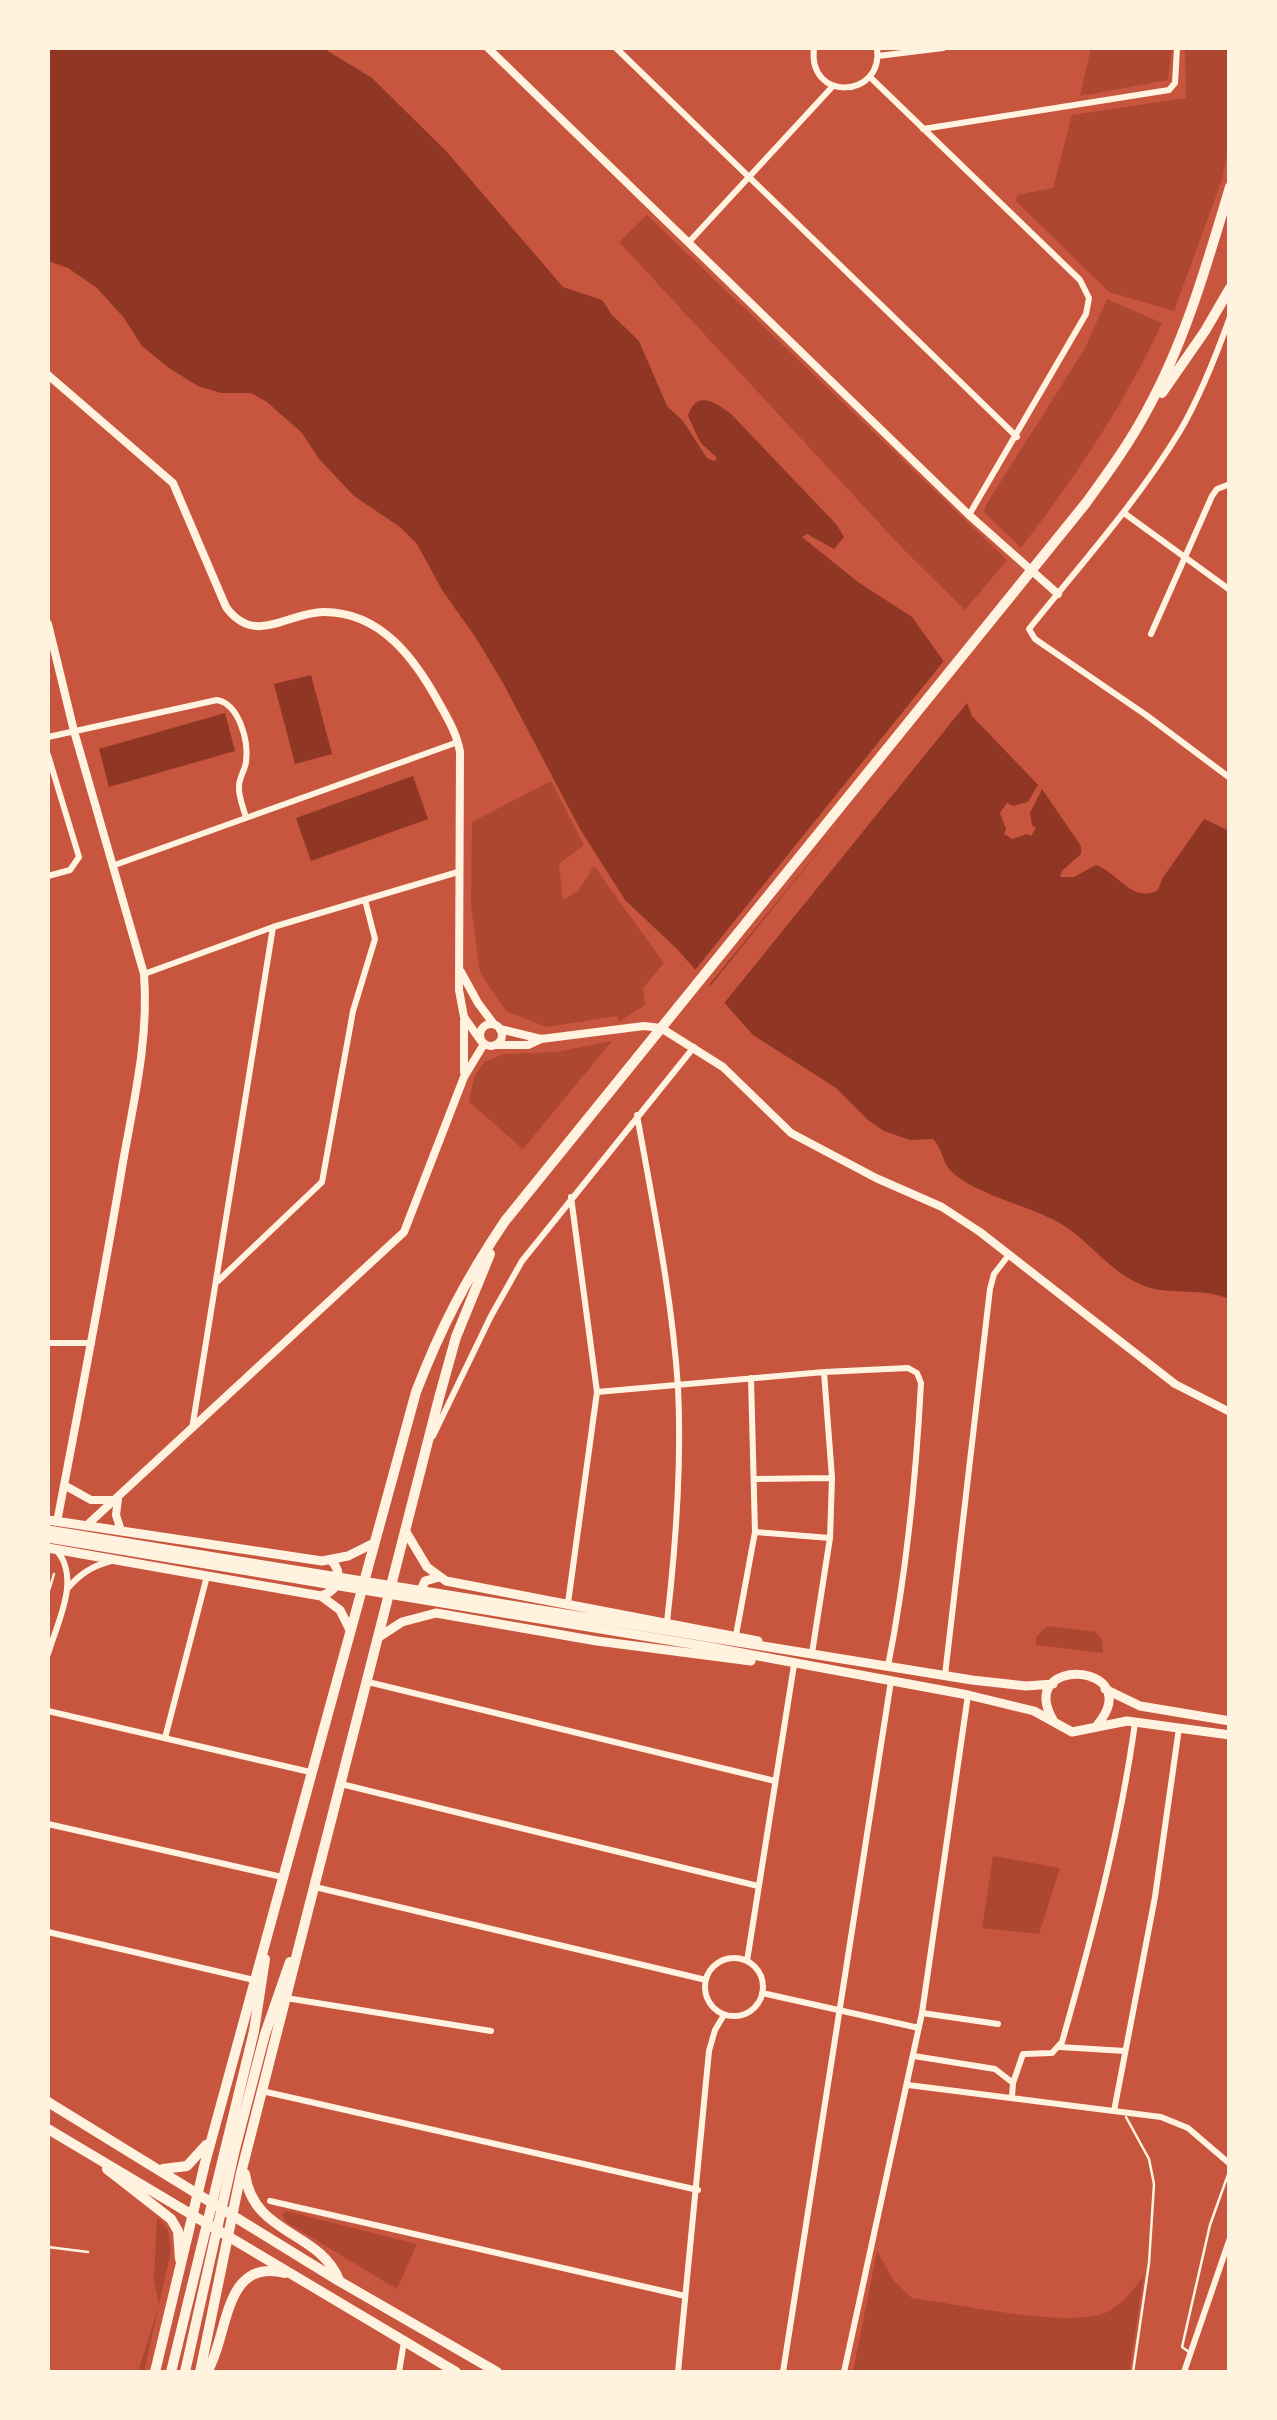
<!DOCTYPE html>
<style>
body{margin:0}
#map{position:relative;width:1277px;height:2420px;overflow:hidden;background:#c8553d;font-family:"Zilla Slab",serif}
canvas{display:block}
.frame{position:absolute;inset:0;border:50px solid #fff3e0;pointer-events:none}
</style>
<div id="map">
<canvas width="1277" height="2420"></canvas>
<div class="frame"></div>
</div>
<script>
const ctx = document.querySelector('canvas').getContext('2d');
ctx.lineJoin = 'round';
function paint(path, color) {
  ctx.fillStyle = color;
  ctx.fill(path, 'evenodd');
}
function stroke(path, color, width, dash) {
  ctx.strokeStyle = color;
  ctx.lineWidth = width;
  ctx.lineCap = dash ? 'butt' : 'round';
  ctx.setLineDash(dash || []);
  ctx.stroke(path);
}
const green = new Path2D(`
 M1091 48H1172L1168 80 1080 96Z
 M1185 48H1229V142L1222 180 1174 311 1109 292 1016 201 1017 195 1053 188 1072 115 1186 98Z
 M647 215 1007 560 965 610 905 551 619 242Z
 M1107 299 1162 323C1125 403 1075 478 1021 548L984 512 986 505 1085 348Z
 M551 781 584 845 559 864 563 900 578 891 594 866 664 963 643 988 645 1005 619 1022 617 1016 546 1027 506 1011 480 973 471 905 472 822Z
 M612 1041 523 1149 469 1102 474 1077 484 1062 504 1054 556 1052Z
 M1048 1626 1096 1632 1102 1640 1103 1653 1036 1645V1637Z
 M993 1856 1060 1868 1039 1934 982 1928Z
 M286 2211 417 2244 397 2289 286 2222 282 2215Z
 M157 2217 168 2229 171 2251 144 2372H138L159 2305 154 2278Z
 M877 2251 894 2281 912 2298C958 2304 1065 2328 1105 2313 1121 2306 1135 2289 1144 2275L1129 2372H853Z`);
const water = new Path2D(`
 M48 48H323L372 78 446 151 563 287 602 300 612 315 639 341 667 406 683 421 707 458 714 461 717 458 700 442 688 416C696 389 717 402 732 415L836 524 844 537 834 549 807 534 802 537 858 582 912 617 960 684 972 716 1042 789 1081 846V854L1062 871 1060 877H1074L1096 865C1118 873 1133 904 1158 890L1162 879 1204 819 1229 831V1299C1203 1287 1172 1296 1145 1286 1109 1273 1090 1240 1058 1222 1027 1205 977 1195 952 1172 942 1163 943 1149 933 1139L910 1140 884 1131 868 1120 836 1088 753 1035 677 949 625 900 580 829 503 683 476 638 442 590 417 544 400 527 354 496 319 459 302 433 267 402 251 393H221L198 386 169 368 142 346 124 318 97 288 68 268 48 261Z
 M311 675 332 754 295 764 274 684Z
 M225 713 235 751 109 787 99 749Z
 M413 776 428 819 311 861 296 818Z`);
const pier = new Path2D(`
 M947 657 971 698 721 1007 707 990 842 822 706 989 691 975Z
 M1038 785 1042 789 1030 813 1032 825 1036 828 1031 836 1027 834 1012 839 1004 834 1006 829 1000 813 1007 803 1013 806 1028 802Z`);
const service = new Path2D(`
 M48 1594 54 1574
 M1126 2117 1149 2159 1154 2184 1149 2263 1133 2372
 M48 2247 88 2252
 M1189 2352 1182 2347 1210 2225 1230 2169`);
const minor = new Path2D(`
 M616 48 1017 437
 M814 48C807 102 884 99 877 48
 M878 56 943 48
 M870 77 1080 280 1089 298 1086 314 969 515
 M923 129 1169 90 1175 83 1177 48
 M689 242 833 86
 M1230 317C1216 356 1201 395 1180 431 1137 502 1081 564 1029 629L1035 639 1146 715 1230 778
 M1124 513 1230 590
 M1151 634 1212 496 1217 489 1230 484
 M48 737 217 700C239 704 249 741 246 762 245 770 239 778 239 786 238 796 244 809 246 818
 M48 755 79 857 70 870 48 876
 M112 866 458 742
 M144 974 273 927 458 872
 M637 1115C653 1205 672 1296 678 1387 682 1466 676 1544 667 1622
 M218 1281 322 1182 353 1011 375 939 365 900
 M48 1343H92
 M597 1392 824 1372 908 1368 917 1373 921 1383C916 1480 907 1570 888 1666
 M192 1429 273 927
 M433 1436 491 1316 522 1261 694 1047
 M756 1479 832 1478
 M755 1532 830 1538
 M68 1588C80 1574 92 1566 111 1561
 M568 1603 597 1392 571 1197
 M736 1635 755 1532 751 1378
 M812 1653 830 1538 832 1478 824 1372
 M48 1654C57 1623 81 1579 57 1551
 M945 1675 990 1289 994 1274 1008 1256
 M368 1682 775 1781
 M48 1711 310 1772
 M165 1738 207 1576
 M341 1784 758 1886
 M48 1824 282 1877
 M315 1887 706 1980
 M48 1932 254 1980
 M705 1987a29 29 0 1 1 58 0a29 29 0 1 1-58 0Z
 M747 1961 794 1665
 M762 1993 919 2028
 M286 1998 491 2031
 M922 2013 998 2024
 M1060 2047 1125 2051
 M914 2056 995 2069 1013 2083 1012 2097
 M1013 2083 1023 2054 1052 2053 1062 2042C1092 1937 1120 1831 1135 1723
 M908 2085 1161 2117 1188 2128 1230 2164
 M262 2091 698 2190
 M1114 2111 1155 1897 1179 1728
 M270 2201 685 2296
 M399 2372 404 2342
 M678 2372 709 2051 715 2030 724 2015
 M783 2372 891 1681
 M844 2372 922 2013 968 1695
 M1184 2372 1230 2238`);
const tertiary = new Path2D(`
 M488 48 969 515 1058 594
 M48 375 173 483 226 607C255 647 287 612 324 612 381 612 415 659 439 703 448 719 457 734 460 752L459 990 464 1017 481 1041
 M48 624 74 731 144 974C149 1038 134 1100 123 1162 103 1283 80 1402 57 1522
 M461 972 478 1003 493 1023
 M480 1035a11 11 0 1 1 22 0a11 11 0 1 1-22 0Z
 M500 1029 541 1039 644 1026 661 1028 723 1067 791 1133 876 1178 942 1207 980 1232 1175 1384 1230 1412
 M495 1045H528L541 1039
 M464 1072V1021
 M64 1485 91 1500H114
 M118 1499 116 1515 121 1531
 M86 1526 404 1232 464 1077 484 1044`);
const secondary = new Path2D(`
 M48 1520 322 1561 348 1556 374 1543
 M48 1530 972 1680 1026 1686 1053 1684
 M406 1532 427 1567 446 1581 758 1641
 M48 1538 710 1647 968 1695 1034 1711 1072 1732 1127 1721 1230 1735
 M48 1548 321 1596 340 1610 350 1630
 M321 1596C339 1590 344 1574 331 1560
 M418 1597 425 1581 439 1577
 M379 1637 402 1622 436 1613 597 1641 751 1661
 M1105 1689 1140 1706 1230 1721
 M1053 1720C1015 1654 1147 1663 1098 1724`);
const primary = new Path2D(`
 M1162 393 1205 331 1230 288
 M48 2102 339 2281 497 2372
 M48 2129 456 2372
 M107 2169 171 2219 178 2231 180 2259
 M163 2169 187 2166 206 2145
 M245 2174C253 2235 320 2231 339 2280
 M155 2372 205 2163 416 1392C441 1327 466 1279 505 1221L1086 503C1107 474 1129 444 1146 412 1185 342 1207 264 1230 187
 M171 2372 254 2031 265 1959
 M185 2372 235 2149 265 2034 290 1962
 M200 2372 241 2173 439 1398 456 1337 490 1254
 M207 2372C229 2337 222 2257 285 2273`);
paint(green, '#ae4732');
paint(water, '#8f3625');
paint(pier, '#c8553d');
stroke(service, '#fff3e0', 2.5);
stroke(minor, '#fff3e0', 6);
stroke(tertiary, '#fff3e0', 8);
stroke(secondary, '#fff3e0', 9);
stroke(primary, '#fff3e0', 10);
</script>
